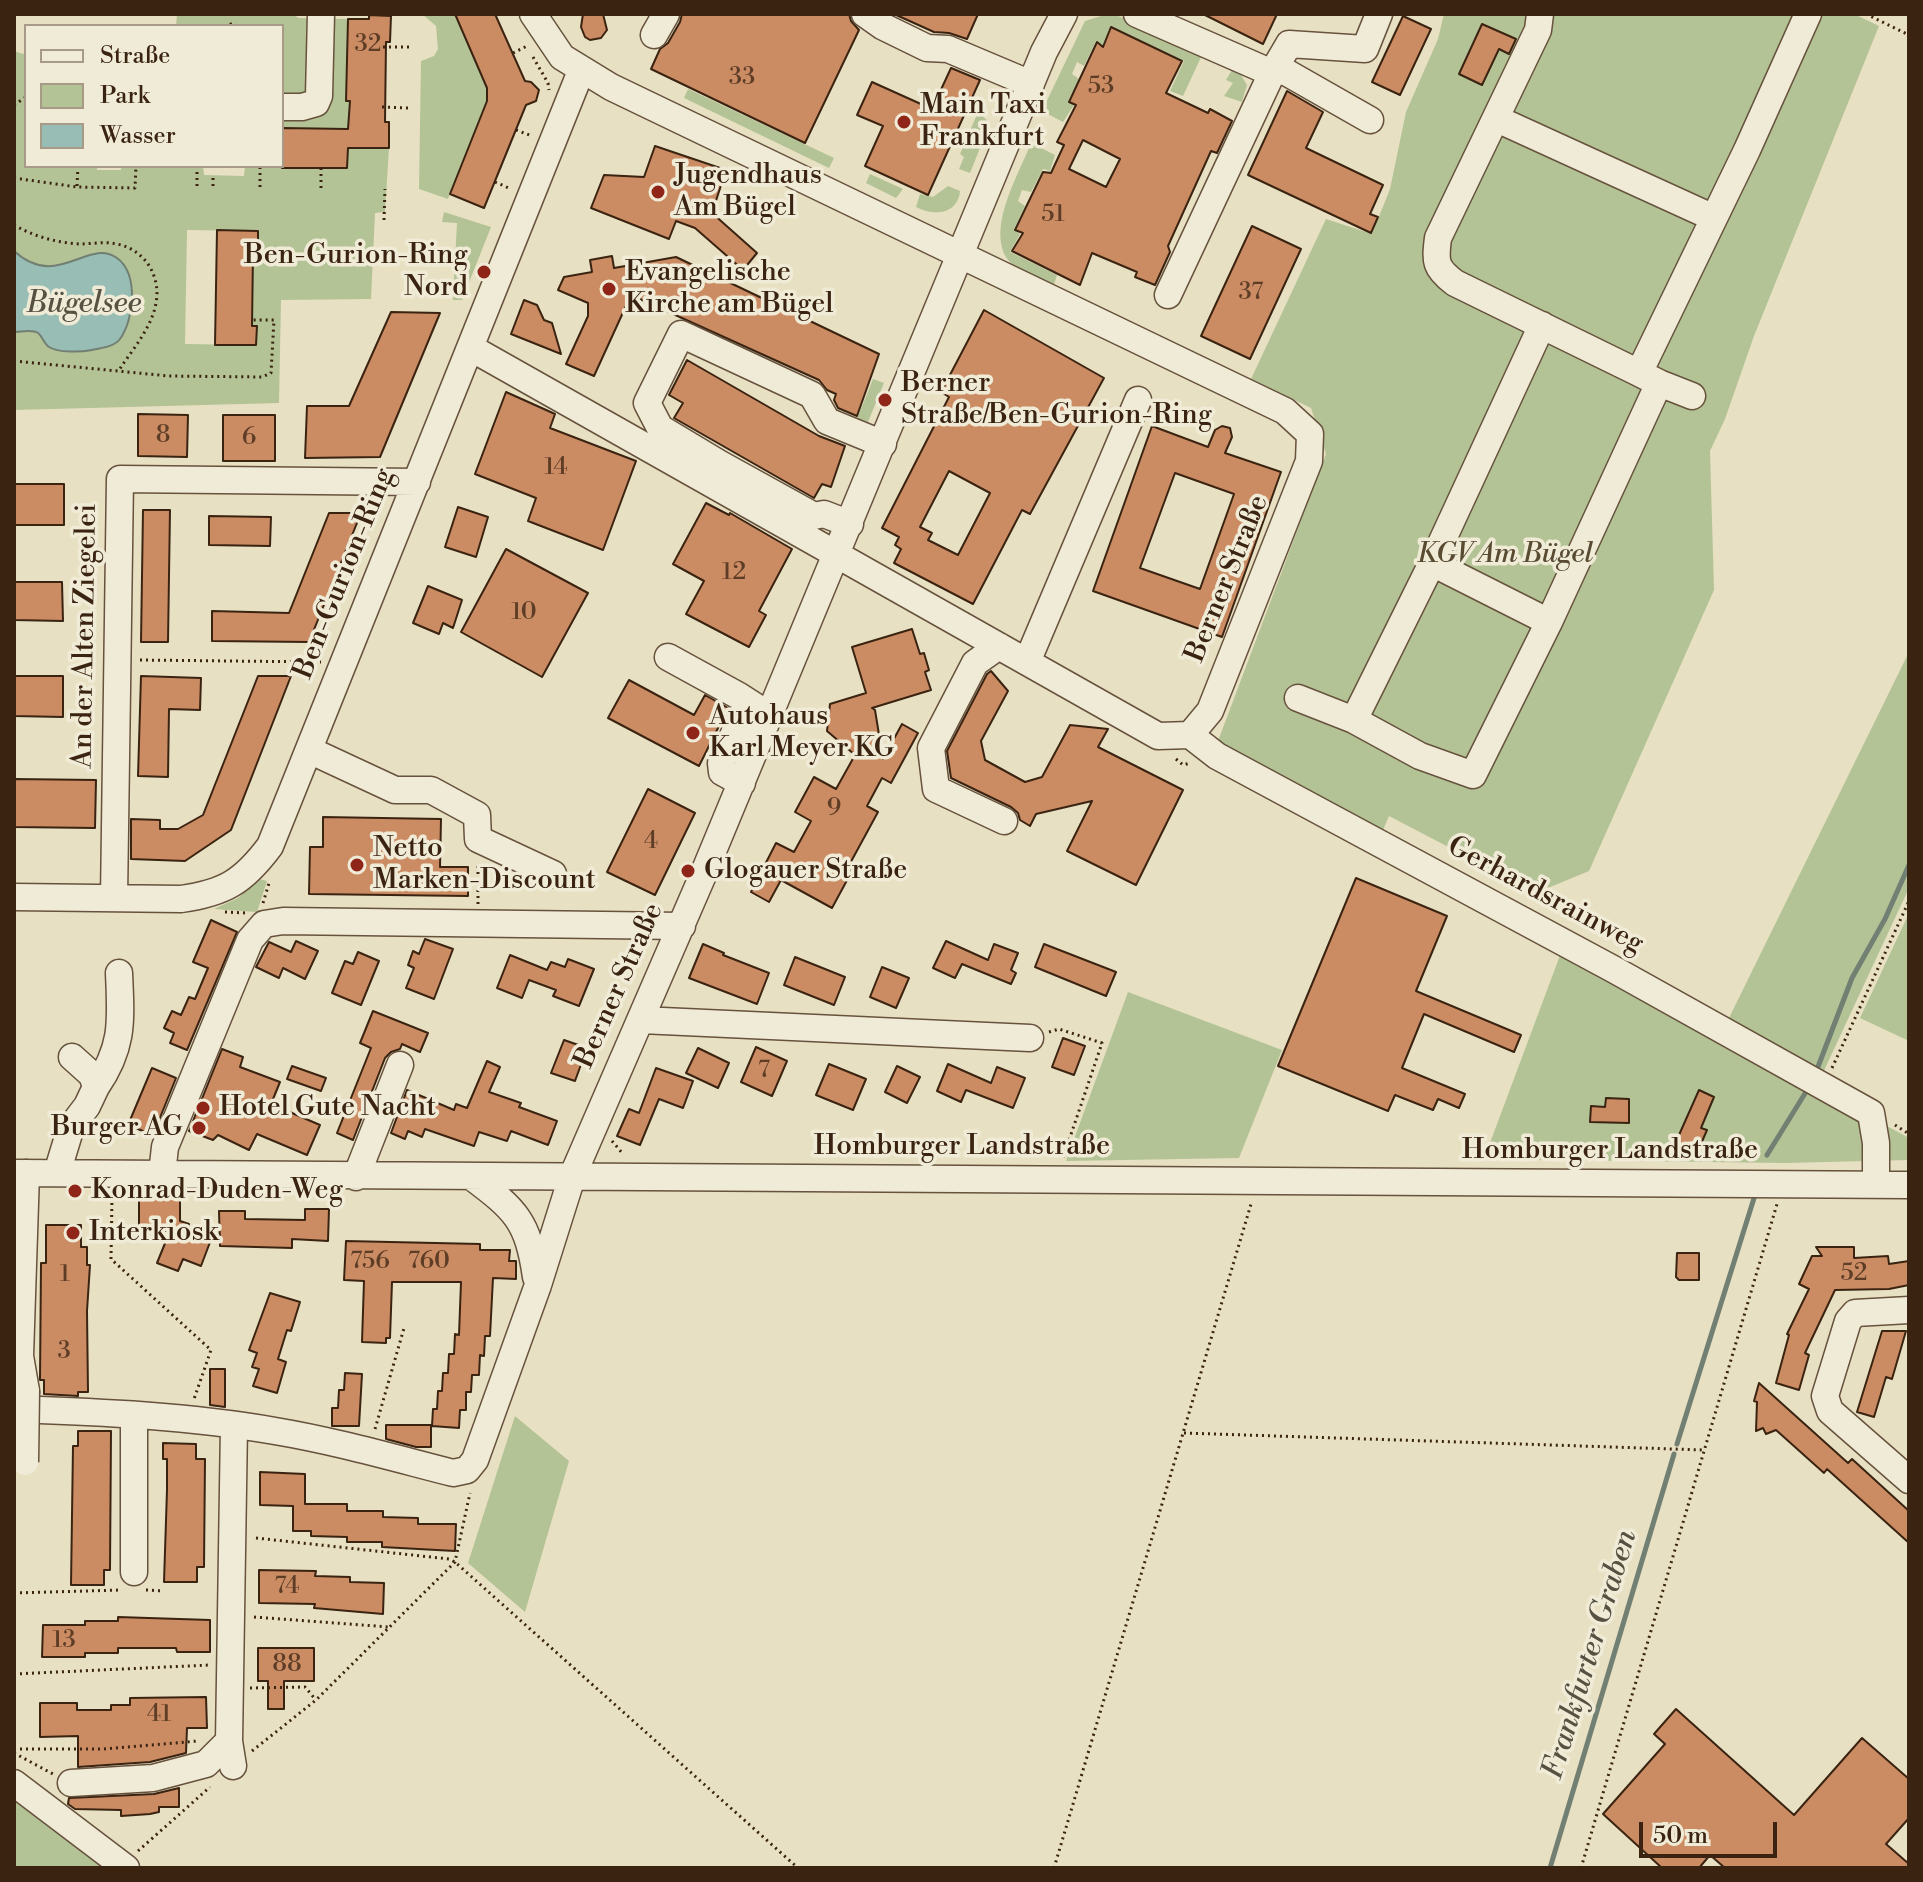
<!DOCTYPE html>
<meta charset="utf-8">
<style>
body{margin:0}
#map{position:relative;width:1923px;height:1882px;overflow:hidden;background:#e8e0c2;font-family:"Libre Bodoni",serif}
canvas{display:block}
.frame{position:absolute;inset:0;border:16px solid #3a2311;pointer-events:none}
.legend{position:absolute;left:24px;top:24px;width:260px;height:144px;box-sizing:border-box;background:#f0ebd7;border:2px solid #a79b88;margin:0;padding:10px 14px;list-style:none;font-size:24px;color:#3a2311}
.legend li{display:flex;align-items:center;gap:16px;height:40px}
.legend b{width:40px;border:2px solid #a79b88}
.scale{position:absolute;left:1639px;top:1822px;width:138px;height:36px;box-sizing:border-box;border:4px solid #3a2311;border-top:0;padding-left:10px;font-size:24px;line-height:28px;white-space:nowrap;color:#3a2311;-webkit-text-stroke:6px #f0ebd7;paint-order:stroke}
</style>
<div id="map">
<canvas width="1923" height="1882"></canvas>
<div class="frame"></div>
<ul class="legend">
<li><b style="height:10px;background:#f0ebd7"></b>Straße</li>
<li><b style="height:22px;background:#b3c395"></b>Park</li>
<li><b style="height:22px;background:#97bdb4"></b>Wasser</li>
</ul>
<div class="scale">50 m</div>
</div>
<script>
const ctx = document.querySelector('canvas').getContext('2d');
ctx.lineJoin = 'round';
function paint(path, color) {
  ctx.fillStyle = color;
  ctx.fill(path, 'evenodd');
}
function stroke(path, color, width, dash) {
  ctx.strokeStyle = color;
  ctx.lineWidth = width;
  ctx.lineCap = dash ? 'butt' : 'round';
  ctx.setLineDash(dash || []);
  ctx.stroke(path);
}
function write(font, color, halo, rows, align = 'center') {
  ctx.font = font + ' "Libre Bodoni",serif';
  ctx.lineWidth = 7;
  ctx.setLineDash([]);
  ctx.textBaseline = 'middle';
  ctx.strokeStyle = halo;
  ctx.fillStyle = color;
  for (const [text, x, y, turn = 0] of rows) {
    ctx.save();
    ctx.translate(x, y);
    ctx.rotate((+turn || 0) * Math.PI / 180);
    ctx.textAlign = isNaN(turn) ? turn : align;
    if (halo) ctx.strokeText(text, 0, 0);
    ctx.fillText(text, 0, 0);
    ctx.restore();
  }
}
const green = new Path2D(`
 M177 14H291L299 18 348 19 346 101H351L348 129 282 128V26H176Z
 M422 14H455L487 88V101L448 199 419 189 421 61 434 56 438 49 436 26Z
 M1444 14H1854L1879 26 1754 336 1725 419 1710 451 1714 590 1589 871 1543 890 1504 876 1389 816 1381 835 1218 741 1326 454 1311 408 1251 379 1326 219 1372 234 1390 189 1406 112 1438 39Z
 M1116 15 1203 53 1183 96 1170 91 1184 61 1111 26 1103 46 1096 41 1084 66 1077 62 1072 74 1079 79 1068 101 1074 105 1063 122 1042 111 1085 21 1101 16Z
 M14 51 23 54 26 51V166H97V170H121V166H203L204 175 244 176 245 166 347 168 348 143 370 148H389L385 212 375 213 371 299 281 300 279 403 14 410V332C34 333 35 327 47 346L92 254C61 264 42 277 14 251ZM187 230 258 231V252H253L252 326 257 327 256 345 185 344Z
 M1232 70 1241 75 1247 85 1237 118 1242 102 1224 96 1233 83 1226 80Z
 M688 89 834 158 829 168 684 98Z
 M978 112 990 123 970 173 959 169 964 157 960 154Z
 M1031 143 1055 155 1050 171 1043 169 1031 192 1022 190 1018 201 1025 206 1014 229 1020 234 1010 252 1057 275 1053 288C1038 280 1015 272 1006 257 988 225 1019 174 1031 143Z
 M870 174 903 189 896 198 866 183Z
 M948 186 960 191C958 214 934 217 916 207L920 194 933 197Z
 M444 212 491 227 462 300H453L457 223 442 222Z
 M873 379 884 383 868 422 857 419Z
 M1909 652V888L1821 1077 1727 1022Z
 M259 879 267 881 257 912 214 909 238 898Z
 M1909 913V1041L1860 1018Z
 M1562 950 1909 1138V1160L1785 1163 1484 1159Z
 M1128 992 1282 1050 1239 1158 1066 1161Z
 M515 1416 569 1461 525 1612 468 1563Z
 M14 1782 115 1868H14Z`);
const water = new Path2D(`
 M14 251C58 291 88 237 117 258 139 274 134 320 120 339 114 347 101 348 92 350 82 352 58 353 49 347 44 344 43 337 38 333 32 329 21 332 14 332Z`);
const stream = new Path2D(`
 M1816 1072 1852 978 1885 919 1909 865
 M1767 1155 1809 1087
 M1677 1444 1755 1195
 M1550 1868 1674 1454`);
const building = new Path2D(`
 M455 14H495L525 81 531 82 539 90 536 101 526 105 484 208 450 194 487 101V88Z
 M583 14H603L607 30 601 38 590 40 585 37 581 27Z
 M682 14H849L851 21 859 30 805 143 651 69 660 49 668 43 680 22Z
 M894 14H978L967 39 949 33 934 32Z
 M1203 14H1277L1263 44Z
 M369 15 391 16 390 42H386L385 122H389V148H348L347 168H282V128L348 129 350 101H346L348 19H369Z
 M1403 16 1431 29 1400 95 1372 82Z
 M1482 24 1516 39 1509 54 1499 49 1482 85 1459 74Z
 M1111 27 1182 61 1166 93 1208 113 1210 109 1232 121 1217 153 1211 151 1168 246 1170 252 1155 285 1135 277 1137 272 1092 253 1080 285 1012 251 1023 233 1015 230 1027 205 1043 172 1051 173 1064 145 1057 142 1076 105 1069 102 1097 42 1103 47ZM1083 140 1120 159 1106 187 1069 169Z
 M951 68 980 80 928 195 865 166 883 126 857 115 872 82 932 109Z
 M1287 91 1323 112 1306 148 1383 185 1370 214 1378 217 1371 233 1248 175Z
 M655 146 726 170 712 213 757 253 743 270 695 228 676 221 669 239 591 208 604 175 644 177Z
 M1252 226 1301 249 1250 359 1201 336Z
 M217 230 258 231V252H253L252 326H257L256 345H215Z
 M612 256 614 268 676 257 879 354 857 416 838 408 834 400 836 394 827 390 819 380 631 295 594 376 566 364 588 316V303L558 290 564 277 592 272 590 260Z
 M524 300 537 305 544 320 552 323 561 354 511 334Z
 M984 310 1104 378 1030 514 1022 510 973 604 894 563 901 549 895 545 899 537 882 528 949 397 941 392ZM949 471 990 493 958 555 928 540 932 533 920 527Z
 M391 312 440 313 380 457 305 458 307 406H349Z
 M687 360 819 436 845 446 831 487 822 484 814 498 674 418 683 403 669 395Z
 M506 392 555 414 550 428 636 461 603 550 528 521 536 498 475 474Z
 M138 414 188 415 187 457 138 456Z
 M223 415H275V461H223Z
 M1152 426 1208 447 1215 430 1222 426 1230 428 1232 437 1225 453 1281 472 1222 637 1093 591ZM1175 473 1234 494 1200 589 1140 568Z
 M14 484H64V525H14Z
 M706 503 729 515 730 513 792 549 759 611 766 615 749 647 686 614 704 581 673 564Z
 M458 507 488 517 476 557 445 547Z
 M143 510H170L168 642H141Z
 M329 513H361L309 642 212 641V611L289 613Z
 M209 516 271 517 270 546 209 545Z
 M506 549 588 593 542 677 461 632Z
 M14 582H62L63 621 14 620Z
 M428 586 462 600 453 628 443 623 439 634 413 623Z
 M912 629 920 654 924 653 929 670 925 672 931 690 872 708 875 710 883 759 902 724 918 733 891 783 882 778 867 806 878 812 847 869 852 871 832 908 781 880 769 902 751 892 776 843 794 852 811 821 795 812 814 777 836 789 855 755 827 731 830 704 866 693 852 647Z
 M991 671 1008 691 981 741 985 760 1025 782 1042 777 1070 725 1108 729 1098 747 1183 790 1136 885 1067 851 1092 801 1036 814 1030 826 1020 820 1018 813 1011 807 951 778 947 751 987 674Z
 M14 676H63V717L14 716Z
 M141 676 201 678 200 710 169 709 168 777 138 776Z
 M258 676H291L231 830 185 861 131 859V819L160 820V829H178L203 815Z
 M629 680 694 715 705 695 728 708 699 766 608 718Z
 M14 779 96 780 95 828 14 827Z
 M648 789 695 813 655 895 607 872Z
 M323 817 441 819 440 867H468V896L309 894 310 847H323Z
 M1356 878 1447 916 1416 991 1521 1035 1514 1052 1424 1014 1402 1068 1465 1094 1459 1108 1438 1099 1433 1110 1395 1095 1388 1111 1278 1066Z
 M211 920 237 932 187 1050 170 1043 174 1033 164 1028 172 1011 181 1015 189 997 195 999 208 968 193 962Z
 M425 939 453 949 434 999 406 988 414 968 408 965 413 951 419 954Z
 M296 941 318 951 305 979 283 968 279 978 256 967 269 942 291 952Z
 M946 941 988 960 994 944 1018 953 1011 970 1016 973 1011 984 962 964 955 978 933 968Z
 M703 944 724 953 723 955 769 973 757 1004 689 978Z
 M1044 944 1116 972 1106 996 1035 967Z
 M358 952 379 961 361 1005 332 993 345 961 353 964Z
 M510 955 547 970 551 962 565 967 568 959 594 969 579 1006 553 996 556 990 529 980 522 998 497 988Z
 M795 957 845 977 834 1005 784 985Z
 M882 967 909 978 896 1008 870 997Z
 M373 1011 428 1033 420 1052 402 1044 400 1049 391 1052 385 1058 353 1140 337 1133 371 1048 360 1043Z
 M1063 1038 1085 1046 1074 1075 1052 1067Z
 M564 1040 587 1048 575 1081 551 1073Z
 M756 1047 787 1061 772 1096 741 1082Z
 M698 1048 729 1063 718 1088 686 1073Z
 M222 1049 243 1057 240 1067 280 1082 271 1104 320 1125 307 1155 257 1134 249 1150 218 1135 213 1140 189 1131Z
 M487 1061 500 1067 489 1092 521 1103 519 1107 557 1121 548 1145 511 1131 507 1141 479 1132 474 1146 425 1129 422 1137 408 1131 405 1139 391 1133 407 1090 454 1110 456 1104 467 1108Z
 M829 1064 866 1079 853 1110 816 1095Z
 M948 1064 991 1083 997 1067 1025 1078 1013 1108 966 1090 961 1102 937 1091Z
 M292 1066 326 1078 321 1091 287 1079Z
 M897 1066 920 1077 907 1103 885 1092Z
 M152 1068 176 1078 153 1135 128 1125Z
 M656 1068 693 1081 683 1108 659 1099 640 1145 617 1136 629 1109 639 1113Z
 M1699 1090 1714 1097 1701 1128 1707 1130 1697 1153 1675 1144Z
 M1606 1098 1629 1099V1123L1590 1122 1591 1106 1605 1107Z
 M139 1198H180V1221L189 1224 188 1228 212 1237 201 1266 183 1259 178 1271 157 1263 170 1231H139Z
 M305 1209H329L328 1241 292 1239V1248L220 1246 219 1211H245V1219L305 1220Z
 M46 1225H81V1247H87V1265H90L87 1311 88 1392H78V1396L44 1394V1380H40L41 1263H46Z
 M346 1241 480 1244V1250H510L509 1261H516V1279L493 1278 490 1336H485L484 1356 480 1355 479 1375H472L471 1392H466V1410H460L459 1428 432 1426 433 1409H437L438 1391H442L443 1373H448L449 1354H454L455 1334 459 1335 461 1282H392L390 1338H386V1343L362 1342 364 1281 344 1280Z
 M1816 1247H1854V1258L1888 1256 1889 1264 1909 1261V1285L1889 1289 1835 1290 1805 1353 1809 1355 1799 1390 1776 1383 1789 1335 1787 1334 1809 1289 1799 1284 1812 1256H1822Z
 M1677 1253H1699V1280H1679L1676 1277Z
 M270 1293 300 1302 291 1331 287 1330 278 1359 286 1362 277 1393 253 1386 259 1369 252 1367 257 1353 249 1350Z
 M1882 1331H1906L1892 1379 1886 1377 1874 1417 1857 1412Z
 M210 1369H225V1407L210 1405Z
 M345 1373 362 1374 359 1426H332V1408H338L339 1390H344Z
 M1759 1383 1848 1463 1852 1459 1909 1511V1543L1827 1469 1824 1473 1776 1430 1766 1434 1763 1428 1756 1431 1757 1402 1754 1401Z
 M386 1425H431V1447H416L386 1439Z
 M78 1431H111L110 1570H104V1585H71L73 1446H78Z
 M163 1443 196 1444V1459H205L204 1567H197V1582H164L167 1490V1459H163Z
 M260 1472 305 1474V1504H347V1511H383V1517L418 1518V1524H456L455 1551 382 1547V1542H347V1537L311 1536V1531H293V1506L260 1505Z
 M259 1570 316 1571 315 1576 350 1577V1582L384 1583 383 1614 314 1608 315 1604 259 1603Z
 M118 1617 210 1620V1652H177L176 1648H118V1653H85V1657H42L43 1625H85V1621H118Z
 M258 1648H314V1681H284V1709H268V1681H258Z
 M206 1697 207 1728H187L186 1753 150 1762 78 1767V1736L40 1737V1703H77V1710H111V1705H130V1698Z
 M1676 1709 1794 1815 1862 1738 1909 1779V1818L1886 1844 1909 1864V1868H1725L1710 1855 1699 1868H1662L1603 1814 1665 1744 1654 1734Z
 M179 1788V1807H159V1812L150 1814 121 1816V1810L75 1809 68 1804 69 1798 154 1794Z`);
const path = new Path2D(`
 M1866 14 1909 35
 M224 26 231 24 239 26
 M383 47H409
 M513 53 527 46
 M533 57 548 83 549 90
 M14 105 26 97
 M382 107 408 108
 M516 130 532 136
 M14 178 77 187 135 188 136 166
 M495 182 511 189
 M77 186 78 166
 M197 186V166
 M213 186V175
 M260 187V166
 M321 188V164
 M384 220 385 189
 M14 225C33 236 57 243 80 244 92 244 105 241 117 244 132 247 144 256 151 269 170 307 139 340 119 370
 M253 260H274
 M14 361 169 376 262 377 271 373 274 320H252
 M140 660 321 662
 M1176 759 1183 765 1190 763
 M263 903 269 883
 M478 904V863
 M225 912 246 913
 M1049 1032 1059 1029 1102 1043 1063 1158
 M1832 1068 1909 901
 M1895 1125 1909 1134
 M612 1141 623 1154
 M112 1197 111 1259 211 1350 194 1399
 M375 1429 404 1328
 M1184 1433 1704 1450
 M256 1538 449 1559 455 1562 798 1868
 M146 1590 164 1591
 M14 1593 122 1590
 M254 1617 389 1627
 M14 1674 210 1665
 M250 1688 305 1687 316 1700
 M14 1749H104L198 1741
 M252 1751 316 1700 455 1562 470 1493
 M14 1753 53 1774
 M138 1851 210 1787
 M1054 1868 1251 1204
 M1581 1868 1777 1204`);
const minor = new Path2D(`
 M865 14 882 26 927 48 948 49 1031 84
 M1137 14 1272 73
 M1540 14 1538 30 1438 238C1435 262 1435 268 1455 283L1639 373
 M654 35 666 14
 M1272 73 1284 71 1370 120
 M282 107H302L316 103 319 96 321 14
 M1497 119 1714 218
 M1168 295 1272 73 1289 44 1365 49 1379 14
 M471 348 1158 736 1190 735 1210 711 1309 461 1310 434 1285 411 611 87 562 57 533 14
 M1659 383 1692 396
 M850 524 824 514 814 516 720 464 660 428 647 403 681 334 812 395 827 421 883 444
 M1432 563 1549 622
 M999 646 975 663 931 748 936 789 1004 821
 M668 657 739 696 770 716
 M1027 662 1138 400
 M1298 698 1354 720 1420 756 1473 775 1549 622 1659 383 1639 373 1747 150 1808 14
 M1354 720 1432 563 1542 325
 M1190 735 1217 756 1613 969 1871 1113 1876 1143V1185
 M309 750 395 790H431L477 815 478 839 553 874
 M742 783 722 772 721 763 748 702
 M14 897 181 899C225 893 244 881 270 846L581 71
 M114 898 120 479 417 482
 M641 1020 1030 1038
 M96 1087C124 1046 121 1021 119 973
 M14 1173 1909 1185
 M26 1173 20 1356 26 1391
 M57 1173 71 1127 87 1106 96 1087 92 1075 72 1057
 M162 1174 165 1147 250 940 264 924 283 921 682 926
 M356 1177 400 1065
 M472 1177C516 1210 528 1221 536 1277
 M1909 1310 1855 1313 1848 1321 1825 1396 1830 1411 1909 1480
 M14 1409C101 1412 190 1416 275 1431 335 1441 394 1458 453 1473L467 1470 475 1460 538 1285 572 1177 703 875 1044 52 1064 14
 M134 1572V1415
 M233 1766 229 1741 234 1425
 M14 1783 126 1868
 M71 1783 153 1778 206 1764 229 1741`);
const minorBridge = new Path2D(`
 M25 1462 26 1391`);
const markers = [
 [904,122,8,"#8f2418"],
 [658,192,8,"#8f2418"],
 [484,272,8,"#8f2418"],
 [609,289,8,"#8f2418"],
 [885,400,8,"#8f2418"],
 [693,733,8,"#8f2418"],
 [357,865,8,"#8f2418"],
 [688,871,8,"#8f2418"],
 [203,1108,8,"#8f2418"],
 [199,1128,8,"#8f2418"],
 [75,1191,8,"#8f2418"],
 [73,1233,8,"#8f2418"]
];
const numberNames = [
 ["32",368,45],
 ["33",742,78],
 ["53",1101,87],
 ["51",1053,215],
 ["37",1251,293],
 ["8",163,436],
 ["6",249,438],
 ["14",556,468],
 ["12",734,573],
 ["10",524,613],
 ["9",834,809],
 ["4",651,842],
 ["7",764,1071],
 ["756",370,1262],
 ["760",429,1262],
 ["52",1854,1274],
 ["1",65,1275],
 ["3",64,1352],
 ["74",287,1587],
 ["13",64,1641],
 ["88",287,1665],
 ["41",159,1715]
];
const poiNames = [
 ["Main Taxi",920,106],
 ["Frankfurt",920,138],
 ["Jugendhaus",674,176],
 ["Am Bügel",674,208],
 ["Ben-Gurion-Ring",468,256,"right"],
 ["Nord",468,288,"right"],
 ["Evangelische",625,273],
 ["Kirche am Bügel",625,305],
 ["Berner",901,384],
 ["Straße/Ben-Gurion-Ring",901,416],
 ["Autohaus",709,717],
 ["Karl Meyer KG",709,749],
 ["Netto",373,849],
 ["Marken-Discount",373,881],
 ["Glogauer Straße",704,871],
 ["Hotel Gute Nacht",219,1108],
 ["Burger AG",183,1128,"right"],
 ["Konrad-Duden-Weg",91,1191],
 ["Interkiosk",89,1233]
];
const parkNames = [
 ["KGV Am Bügel",1505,555]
];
const streetNames = [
 ["Ben-Gurion-Ring",345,574,-68],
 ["Berner Straße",1228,579,-68],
 ["An der Alten Ziegelei",86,636,-89],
 ["Gerhardsrainweg",1545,896,28],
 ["Berner Straße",620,986,-66],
 ["Homburger Landstraße",962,1147],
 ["Homburger Landstraße",1610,1151]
];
const waterNames = [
 ["Bügelsee",84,305],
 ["Frankfurter Graben",1591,1655,-73]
];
paint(green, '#b3c395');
paint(water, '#97bdb4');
stroke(water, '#727f73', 2);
stroke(stream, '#727f73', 5);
paint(building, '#cb8c64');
stroke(building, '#3a2311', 2);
stroke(minor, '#66523d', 29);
stroke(path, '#3a2311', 3, [2, 4]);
stroke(minor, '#f0ebd7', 26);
stroke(minorBridge, '#66523d', 29, []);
stroke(minorBridge, '#f0ebd7', 26);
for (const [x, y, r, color] of markers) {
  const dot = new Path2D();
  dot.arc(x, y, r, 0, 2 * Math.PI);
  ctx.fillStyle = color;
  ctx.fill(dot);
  stroke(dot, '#f0ebd7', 3);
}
write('24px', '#5e3d26', null, numberNames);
write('28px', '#3a2311', '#f0ebd7', poiNames, 'left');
write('italic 28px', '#584b32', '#f0ebd7', parkNames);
write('28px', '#3a2311', '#f0ebd7', streetNames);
write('italic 30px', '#565142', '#f0ebd7', waterNames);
</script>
